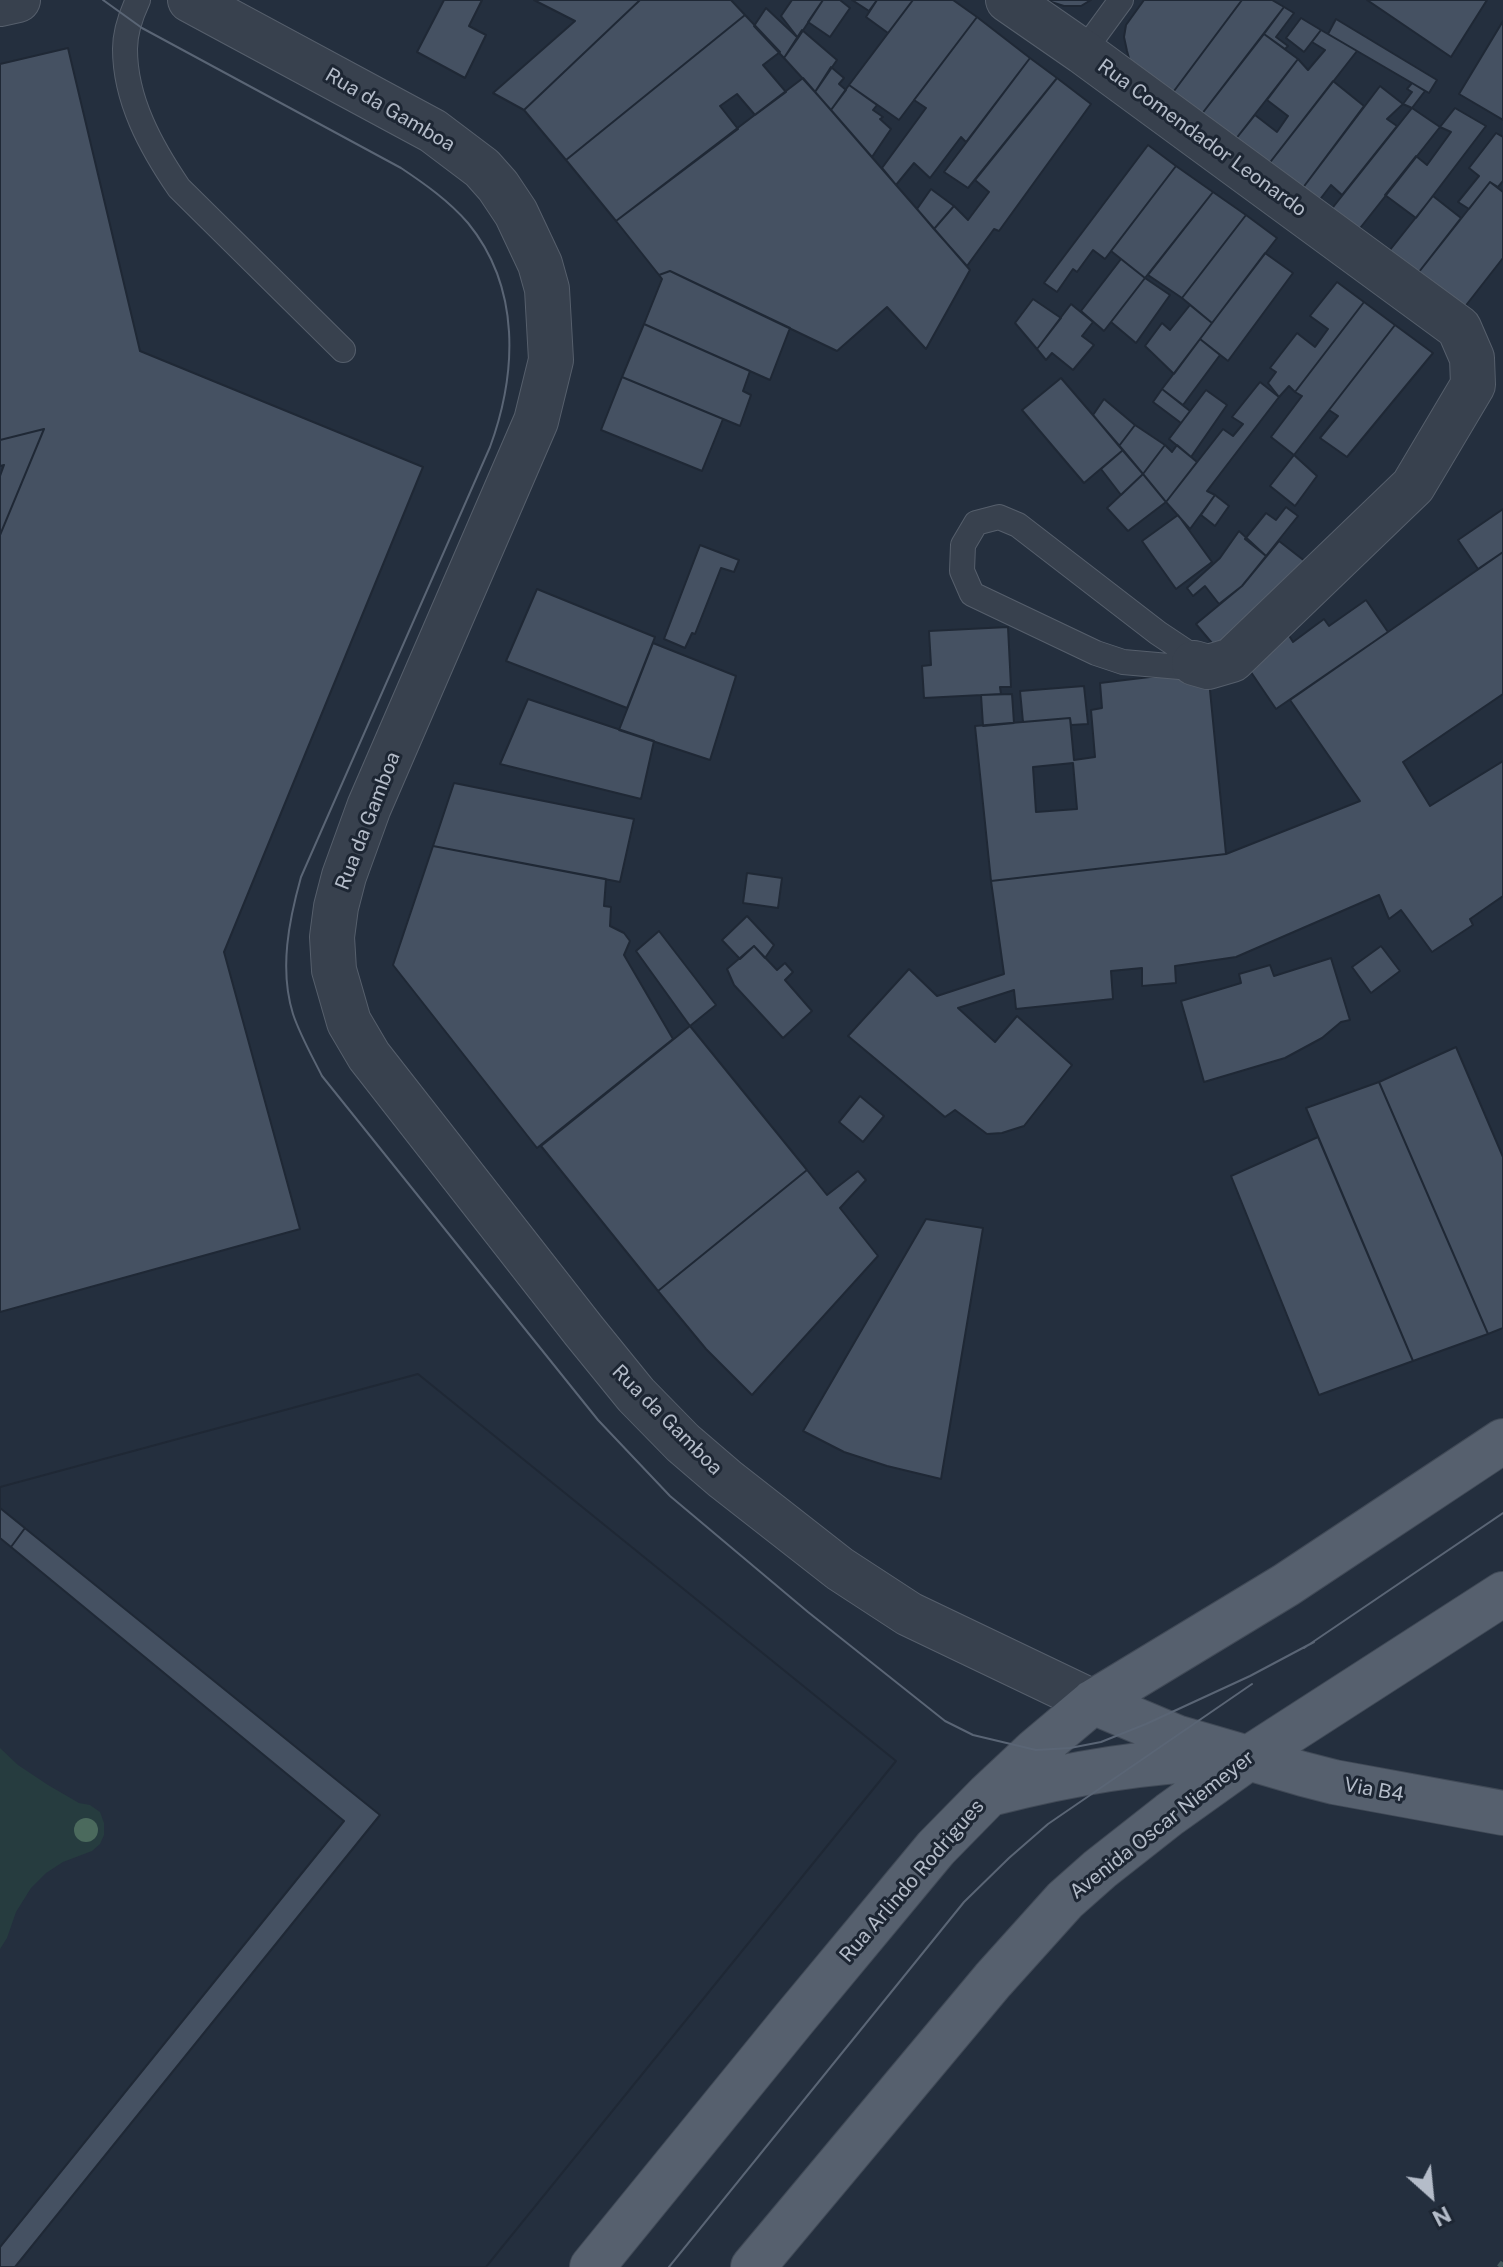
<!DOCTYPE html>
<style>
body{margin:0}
#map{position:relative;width:1503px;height:2267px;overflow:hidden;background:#242f3e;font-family:"Public Sans",sans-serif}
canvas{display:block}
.north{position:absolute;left:1391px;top:2155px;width:80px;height:80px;-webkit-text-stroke:6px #1d2633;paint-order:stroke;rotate:153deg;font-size:22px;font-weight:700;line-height:32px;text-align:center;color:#b4bcc9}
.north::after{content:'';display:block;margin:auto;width:28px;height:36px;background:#b4bcc9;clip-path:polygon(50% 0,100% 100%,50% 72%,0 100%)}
</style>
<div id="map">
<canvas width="1503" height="2267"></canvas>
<div class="north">N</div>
</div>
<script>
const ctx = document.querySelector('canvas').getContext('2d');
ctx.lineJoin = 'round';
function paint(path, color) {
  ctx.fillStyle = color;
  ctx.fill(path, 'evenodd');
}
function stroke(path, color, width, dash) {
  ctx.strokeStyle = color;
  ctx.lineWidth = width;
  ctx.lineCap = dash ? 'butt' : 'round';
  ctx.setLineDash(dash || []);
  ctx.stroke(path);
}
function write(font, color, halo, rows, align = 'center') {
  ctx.font = font + ' "Public Sans",sans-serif';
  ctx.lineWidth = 6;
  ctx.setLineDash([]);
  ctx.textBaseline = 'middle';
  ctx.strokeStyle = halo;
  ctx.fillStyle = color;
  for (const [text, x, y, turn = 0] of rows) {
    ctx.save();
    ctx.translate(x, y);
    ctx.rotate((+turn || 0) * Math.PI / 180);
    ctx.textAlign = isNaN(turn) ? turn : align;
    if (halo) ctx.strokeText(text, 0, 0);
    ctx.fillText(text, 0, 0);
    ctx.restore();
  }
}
const green = new Path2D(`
 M0 1748 18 1765 48 1785 79 1803 90 1805 100 1812 104 1823V1835L100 1844 92 1851 63 1862 46 1873 31 1888 16 1912 7 1938 0 1949Z`);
const building = new Path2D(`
 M444 0H482L469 26 486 35 465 78 417 52Z
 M534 0H640L524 110 493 93 575 21Z
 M640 0H731L745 15 566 160 524 110Z
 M792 0H823L798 38 781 16Z
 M823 0H840L850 8 830 37 808 22Z
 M852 0H877L869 11Z
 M877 0H913L888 33 866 17Z
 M913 0H953L977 17 899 120 849 85Z
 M1045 0H1091L1081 6H1064Z
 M1144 0H1242L1171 95 1130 62 1127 51 1124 37 1126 25Z
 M1242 0H1272L1284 7 1201 115 1171 95Z
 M1367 0H1487L1451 57Z
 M1284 7 1294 13 1276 37 1288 46 1285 49 1264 34Z
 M766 8 798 38 784 58 754 26Z
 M745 15 780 52 763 65 786 92 755 115 737 94 720 106 738 129 616 221 566 160Z
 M977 17 1030 58 966 142 961 137 930 178 914 163 896 185 882 168 926 108 914 100Z
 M1301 18 1321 30 1304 52 1286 38Z
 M1336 19 1437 80 1429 93 1328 34Z
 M1503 21V120L1459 94Z
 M802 30 837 60 815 92 784 58Z
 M1321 30 1357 51 1268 165 1235 140 1255 115 1277 132 1288 116 1267 100 1298 59 1308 70 1325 50 1312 42Z
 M1264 34 1298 59 1235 140 1201 115Z
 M68 48 140 351 423 467 224 952 300 1229 0 1312V535L44 429 0 440V64Z
 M1030 58 1057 78 968 188 944 172Z
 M831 67 844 78 839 84 846 90 831 110 815 92Z
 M803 78 970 270 926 349 887 307 837 351 670 271 659 275 616 221Z
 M1057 78 1091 104 999 231 994 229 967 266 934 229 954 206 968 220 989 192 975 180Z
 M1333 81 1364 106 1302 189 1268 165Z
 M1412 83 1425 91 1412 108 1403 104 1412 92 1407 89Z
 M849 85 877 105 873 110 883 117 880 119 891 129 872 157 831 110Z
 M1380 86 1403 104 1387 119 1397 126 1342 195 1331 185 1318 202 1302 189Z
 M1412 108 1440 127 1357 232 1330 211Z
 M1455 108 1486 126 1416 218 1385 195 1416 156 1427 165 1451 132 1440 127Z
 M1496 133 1503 137V181L1498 187 1490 182 1469 209 1458 202 1479 176 1469 168Z
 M1148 145 1176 166 1105 259 1093 250 1077 272 1073 269 1057 292 1044 283Z
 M1176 166 1213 192 1145 278 1111 251Z
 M1490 182 1503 192V258L1460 313 1415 277Z
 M931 189 954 206 934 229 917 209Z
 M1213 192 1246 215 1182 298 1148 275Z
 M1433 196 1461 218 1415 277 1386 255Z
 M1246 215 1277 238 1212 323 1182 298Z
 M1265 253 1293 273 1228 361 1200 339Z
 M1121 259 1145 278 1104 331 1081 311Z
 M670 271 790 328 770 380 644 324 662 279 659 275Z
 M1145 278 1170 295 1136 343 1111 322Z
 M1337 282 1364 302 1295 392 1289 386 1279 397 1268 383 1276 372 1270 368 1297 333 1315 347 1328 329 1310 316Z
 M1033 299 1061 318 1037 349 1015 323Z
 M1364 302 1395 325 1294 455 1271 437 1302 396 1295 392Z
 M1071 304 1093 322 1082 336 1094 345 1073 370 1052 353 1046 360 1037 349Z
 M1190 305 1212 323 1174 374 1145 346 1162 323 1170 330Z
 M644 324 750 371 743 391 751 395 740 426 622 377Z
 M1395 325 1433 353 1347 457 1320 438 1338 416 1329 410Z
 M1200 339 1220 355 1183 405 1162 389Z
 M622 377 723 419 702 471 601 430Z
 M1061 378 1123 450 1084 483 1022 410Z
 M1260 382 1279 397 1207 491 1215 495 1190 529 1166 502 1223 429 1233 436 1243 424 1232 417Z
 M1162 389 1190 411 1181 423 1153 402Z
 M1206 390 1227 405 1191 457 1169 439Z
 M1104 399 1135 425 1119 446 1093 415Z
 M1135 425 1165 445 1143 474 1119 446Z
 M44 429 0 535V476L4 465 0 466V440Z
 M1165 445 1172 452 1177 445 1197 462 1166 502 1143 474Z
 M1123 450 1143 474 1121 495 1101 469Z
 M1294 455 1317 476 1295 506 1270 486Z
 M1143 474 1166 502 1128 531 1107 508Z
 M1215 495 1229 506 1215 526 1201 515Z
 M1286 507 1298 516 1266 556 1245 539 1266 513 1276 520Z
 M1503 509V552L1478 569 1458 540Z
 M1178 515 1212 562 1176 589 1142 541Z
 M1239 531 1266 556 1242 586 1219 604 1205 586 1193 596 1187 588 1220 558Z
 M1279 541 1320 573 1227 661 1196 624 1242 586Z
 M700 545 739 560 734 572 721 568 695 634 692 633 685 648 664 639Z
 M1503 552V694L1403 762 1430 806 1503 761V896L1470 919 1473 925 1432 952 1401 910 1389 919 1379 895 1236 957 1175 966 1176 983 1142 986V968L1111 971 1113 999 1016 1009 1014 990 958 1008 995 1042 1017 1016 1072 1065 1024 1126 1002 1133 987 1134 955 1110 945 1117 848 1036 909 969 937 996 1004 974 991 881 1226 854 1360 801 1290 700Z
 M537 589 655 637 627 708 506 661Z
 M1366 600 1388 632 1276 709 1240 656 1283 626 1293 642 1324 619 1329 626Z
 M1008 627 1011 687H1000L1001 694 924 698 922 666 931 665 929 631Z
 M653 643 736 676 710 760 619 730Z
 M1208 670 1226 854 991 881 975 726 1070 718 1074 760 1095 757 1091 710 1102 708 1100 683ZM1073 763 1077 809 1036 812 1033 767Z
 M1084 686 1088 724 1071 725 1070 718 1023 722 1020 691Z
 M1012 694 1014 723 983 726 981 695Z
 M528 699 654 741 641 799 500 764Z
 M454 783 634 819 620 882 433 846Z
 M433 846 606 879 604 906 611 907 610 926 624 933 630 941 624 955 673 1039 537 1148 393 965Z
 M747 873 782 878 778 908 743 903Z
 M747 916 774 945 765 958 754 946 740 959 722 940Z
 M659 931 716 1005 690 1026 636 951Z
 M754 946 777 970 785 963 793 972 785 980 812 1011 783 1038 734 985 727 969Z
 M1381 946 1400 971 1371 993 1352 967Z
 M1331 958 1350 1020 1341 1022 1322 1038 1285 1058 1204 1082 1181 1001 1241 983 1239 974 1270 965 1274 976Z
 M690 1026 807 1170 658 1291 541 1146Z
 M1456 1047 1503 1157V1328L1488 1334 1379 1082Z
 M1379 1082 1488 1334 1413 1361 1306 1108Z
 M860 1096 884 1116 863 1142 839 1122Z
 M1318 1137 1413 1361 1319 1395 1231 1176Z
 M807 1170 827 1195 858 1171 866 1180 840 1208 878 1256 752 1395 706 1349 658 1291Z
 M926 1219 983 1228 941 1479 887 1466 844 1452 803 1431Z
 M418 1374 896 1761 486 2267H15L380 1815 0 1508V1487Z
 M418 1374 896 1761 486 2267H0V2247L344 1821 11 1547 25 1528 0 1508V1487Z
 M0 1508 25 1528 11 1547 0 1538Z`);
const path = new Path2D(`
 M1499 2267 1503 2262`);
const service = new Path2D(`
 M138 0C131 15 125 32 125 49 125 100 151 147 179 188L343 350
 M1083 52 1121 0
 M999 517 1018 525 1158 633 1185 651 1194 663 1180 667 1123 662 1096 653 972 594 962 571 963 545 976 523Z`);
const minor = new Path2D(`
 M1008 0 1083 52 1459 328 1472 358 1473 385 1413 486 1232 660 1208 667 1194 663
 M0 4 18 0`);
const tertiary = new Path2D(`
 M190 0 433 131 482 168 498 186 516 213 540 264 547 289 551 360 536 421 369 807 344 876 336 907 332 937 334 970 349 1022 369 1056 584 1331 636 1395 683 1443 725 1479 840 1569 909 1614 1093 1702`);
const primary = new Path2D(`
 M1093 1702 1176 1737 1303 1774 1334 1782 1503 1813
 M994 1793C1068 1774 1141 1761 1218 1759
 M592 2267 794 2019 936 1848 988 1795 1036 1750 1093 1702 1286 1585 1503 1441
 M753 2267 993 1980 1065 1900 1100 1869 1170 1814 1247 1759 1503 1594`);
const tram = new Path2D(`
 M103 0 142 28 401 168C425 184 449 201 468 223 521 288 517 373 490 447L301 877C289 920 279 969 293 1014 300 1035 312 1056 322 1076L598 1420 670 1496 808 1612 945 1721 973 1735 1036 1750 1070 1748 1101 1742 1146 1724 1250 1676 1314 1642
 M1304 1648 1503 1513
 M669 2267 964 1902 1009 1858 1048 1824 1252 1684`);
const trees = [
 [86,1830]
];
const streetNames = [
 ["Rua da Gamboa",390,110,30],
 ["Rua Comendador Leonardo",1202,138,36],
 ["Rua da Gamboa",368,821,-69],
 ["Rua da Gamboa",667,1420,45],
 ["Via B4",1374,1790,10],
 ["Avenida Oscar Niemeyer",1162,1825,-38],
 ["Rua Arlindo Rodrigues",912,1881,-49]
];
paint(green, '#263c3f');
paint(building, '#455162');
stroke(building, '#1f2835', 2);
stroke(service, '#565f6c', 26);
stroke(minor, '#565f6c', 46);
stroke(tertiary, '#565f6c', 46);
stroke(primary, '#414a57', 46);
stroke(path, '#44595c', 5, [6, 6]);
stroke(service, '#38414e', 24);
stroke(minor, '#38414e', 44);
stroke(tertiary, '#38414e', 44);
stroke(primary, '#56606e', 44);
stroke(tram, '#5a6575', 2);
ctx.fillStyle = '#4b6a5d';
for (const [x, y] of trees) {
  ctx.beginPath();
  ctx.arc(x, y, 12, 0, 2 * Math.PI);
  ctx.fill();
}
write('20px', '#b4bcc9', '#1d2633', streetNames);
</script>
